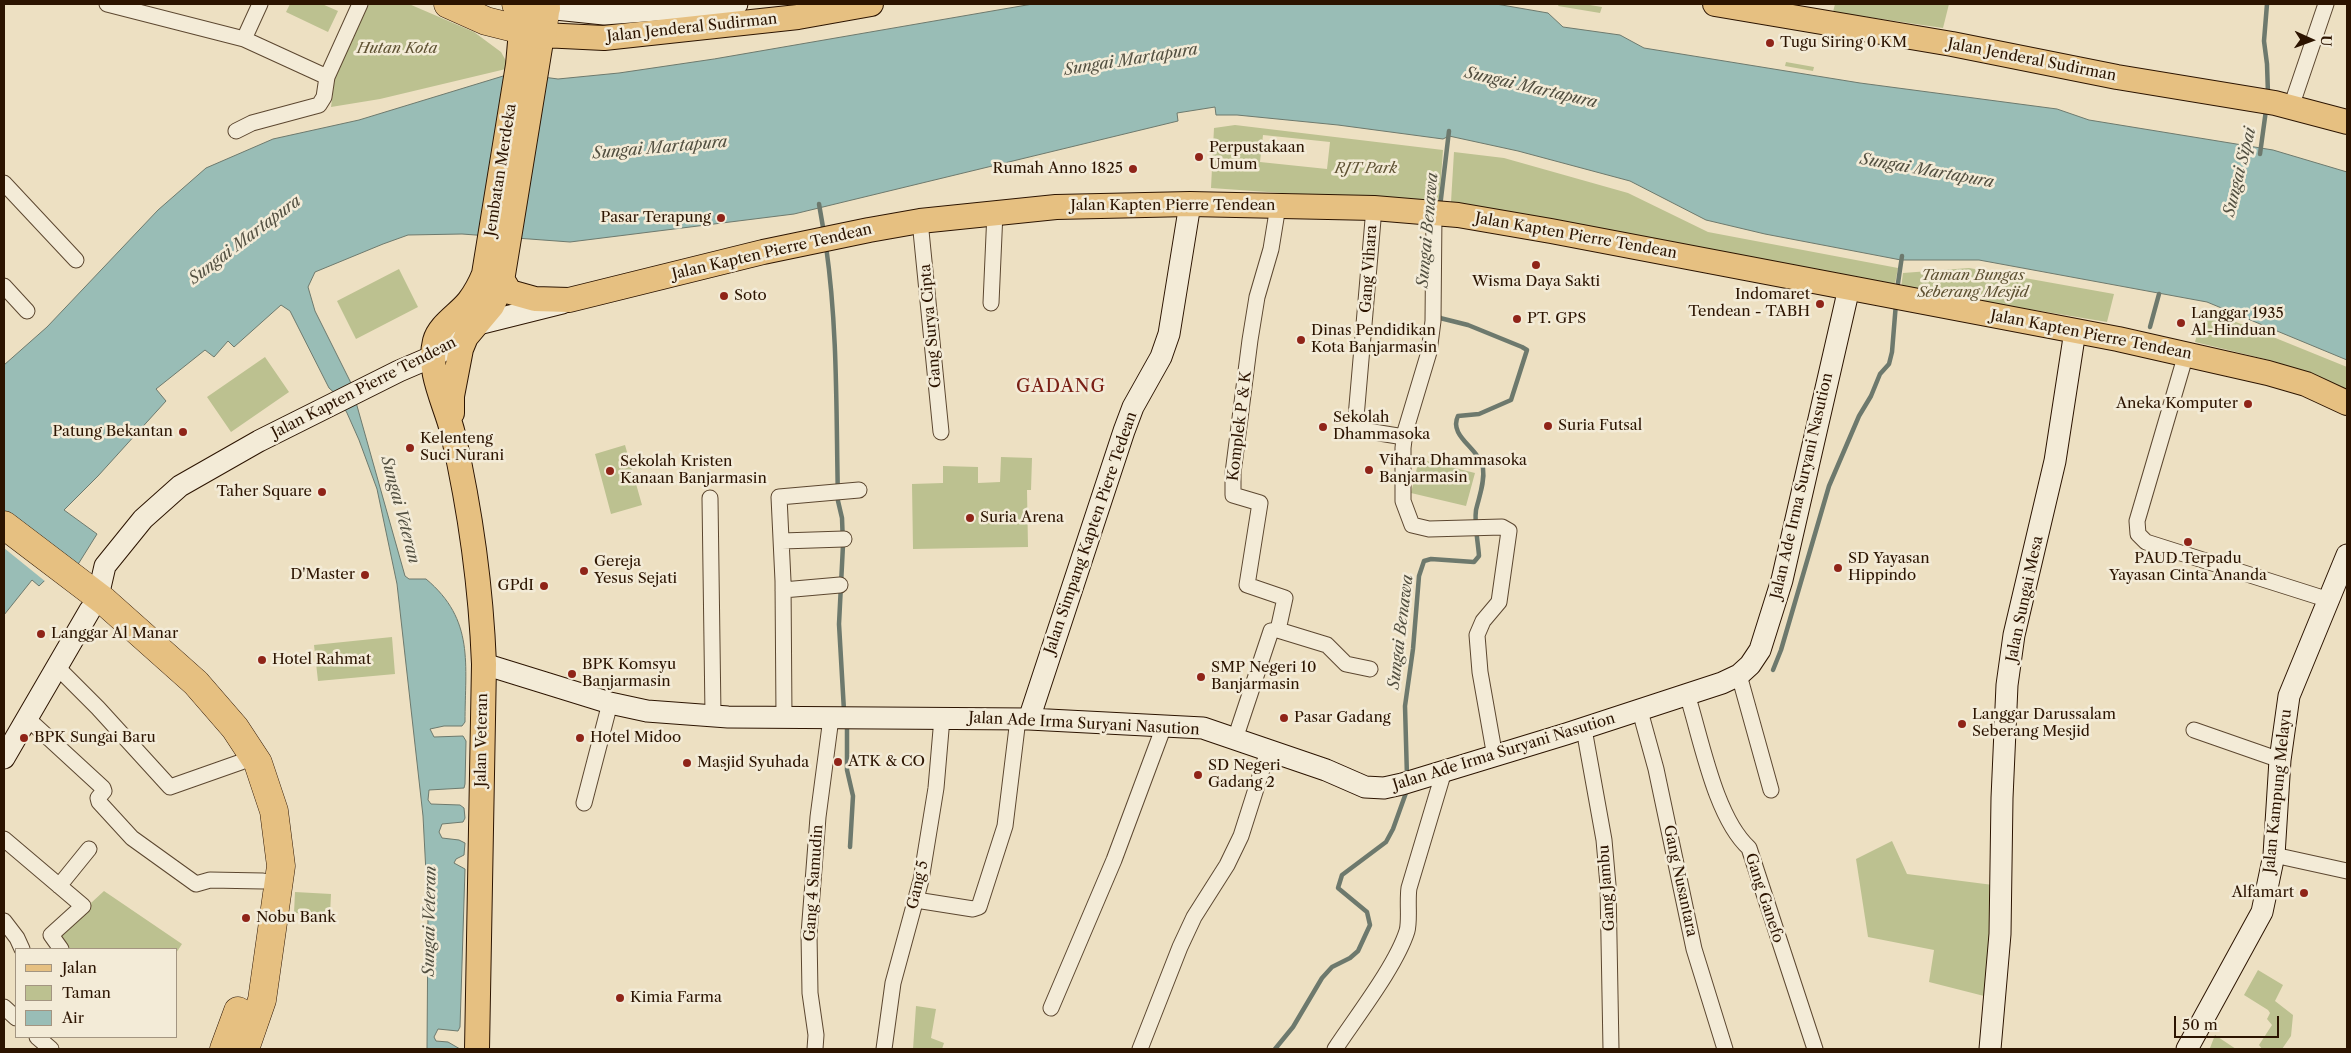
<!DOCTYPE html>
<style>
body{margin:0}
#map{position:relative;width:2351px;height:1053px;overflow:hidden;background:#ede0c2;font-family:"Libre Caslon Text",serif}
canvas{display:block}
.frame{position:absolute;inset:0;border:5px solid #2c1400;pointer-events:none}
.legend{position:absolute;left:15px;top:948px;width:162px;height:90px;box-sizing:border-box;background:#f3ebd7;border:1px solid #a39581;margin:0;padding:6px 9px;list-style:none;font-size:15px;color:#2c1400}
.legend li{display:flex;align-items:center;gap:10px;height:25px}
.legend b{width:25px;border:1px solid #a39581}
.north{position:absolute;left:2286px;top:15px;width:50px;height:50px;-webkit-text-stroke:4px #f3ebd7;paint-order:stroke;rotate:92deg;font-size:14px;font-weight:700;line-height:20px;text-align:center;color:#2c1400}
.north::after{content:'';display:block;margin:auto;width:18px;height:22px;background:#2c1400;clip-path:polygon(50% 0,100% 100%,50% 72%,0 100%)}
.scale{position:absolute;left:2174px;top:1016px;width:105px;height:22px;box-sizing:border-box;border:2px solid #2c1400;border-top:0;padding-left:6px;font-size:15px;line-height:18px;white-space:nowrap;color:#2c1400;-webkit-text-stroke:4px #f3ebd7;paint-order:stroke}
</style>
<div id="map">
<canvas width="2351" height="1053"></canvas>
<div class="frame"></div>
<ul class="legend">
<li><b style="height:6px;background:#e6c081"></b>Jalan</li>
<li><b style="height:14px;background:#bcc190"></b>Taman</li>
<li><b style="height:14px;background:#99bdb6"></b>Air</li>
</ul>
<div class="north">U</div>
<div class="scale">50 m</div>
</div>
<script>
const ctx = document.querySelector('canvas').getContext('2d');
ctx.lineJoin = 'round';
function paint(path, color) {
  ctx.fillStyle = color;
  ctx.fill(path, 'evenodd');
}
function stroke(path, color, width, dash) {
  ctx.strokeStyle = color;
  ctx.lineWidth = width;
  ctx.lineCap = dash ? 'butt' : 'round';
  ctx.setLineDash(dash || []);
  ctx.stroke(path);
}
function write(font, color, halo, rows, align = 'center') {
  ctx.font = font + ' "Libre Caslon Text",serif';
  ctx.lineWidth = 5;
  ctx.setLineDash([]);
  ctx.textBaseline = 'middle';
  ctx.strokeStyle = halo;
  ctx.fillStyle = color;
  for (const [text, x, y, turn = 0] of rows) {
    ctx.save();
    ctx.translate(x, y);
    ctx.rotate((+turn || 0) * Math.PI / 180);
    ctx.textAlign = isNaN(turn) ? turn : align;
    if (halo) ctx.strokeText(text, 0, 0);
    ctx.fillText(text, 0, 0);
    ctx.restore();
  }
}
const green = new Path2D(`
 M290 4H322L338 11 328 32 286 12Z
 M369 4H409L474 32 501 52 510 68 380 99 331 107 335 77Z
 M1559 4H1584L1602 7 1600 13 1558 6Z
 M1835 4H1949L1943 28 1833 12Z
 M1786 62 1814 67 1813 71 1785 66Z
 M1235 125 1443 150 1439 204 1211 188 1214 128ZM1263 135 1330 142 1327 169 1260 162Z
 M1454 152 1504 158 1628 193 1708 232 1898 268 1894 289 1554 219 1451 202Z
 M1969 268 2114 294 2107 322 1901 288 1903 273Z
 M399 269 418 307 356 339 337 301Z
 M2204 309 2347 367V394L2273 361 2195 342Z
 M265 357 289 392 231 432 207 397Z
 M625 445 642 505 611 514 595 454Z
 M1001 457 1032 458 1031 490H1027L1028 547 913 549 912 484 943 483V466L978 467V483L1000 482Z
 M1419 459 1475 473 1466 506 1411 493Z
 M392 637 395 674 318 681 314 645Z
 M1892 841 1907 874 1993 885 1988 997 1929 982 1934 950 1868 937 1856 859Z
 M104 891 182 944 176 953V949H65L54 937Z
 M295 892 331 894 330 915 294 913Z
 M2258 970 2283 985 2275 1001 2293 1015 2291 1036 2282 1049H2262L2259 1045 2272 1025 2267 1019 2270 1013 2268 1010 2244 995Z
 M916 1006 936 1009 931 1038 944 1043 942 1049H913Z
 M2215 1035 2236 1049H2237H2212L2210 1048Z`);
const water = new Path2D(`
 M1033 4H1496L1548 13 1563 27 1620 35 1644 48 1860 83 2057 109 2089 120 2273 150 2347 172V360L2207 302 1979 260H1901L1765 234 1706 220 1630 181 1518 151 1449 136 1443 139 1338 125 1237 115H1216L1215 107 1177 113 1178 121 794 214 570 242 462 234 408 235 383 244 315 272 308 287 315 311 350 381 405 576 409 579H426C475 620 465 664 465 722L462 726H444L430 729 434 737 463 736 466 741 465 784 464 788 429 790 428 800 431 804 460 805 464 808 465 818 463 822 442 824 439 832 442 838 459 840 465 843 464 855 456 859 454 863 465 869 460 1027 458 1031 438 1029 434 1037 436 1041 448 1042 460 1049H427L428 911 423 816 397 584 377 489 359 440 347 413 338 396 329 388 290 311 281 305 234 347 228 341 214 357 205 350 156 389 166 401 98 476 64 510 97 534 77 566 66 560 39 586 32 580 4 615V365L47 327 158 210 206 168 273 139 359 120 513 73 558 79 619 73 714 59Z`);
const pier = new Path2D(`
 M4 520 62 567 46 582 4 548Z`);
const stream = new Path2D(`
 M2267 4 2264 41 2267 64 2268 94
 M2260 154 2266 110
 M819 204 824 233
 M1440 207 1449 131
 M826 246C838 330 836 415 838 501L842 518 843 545 839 624 844 711
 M1897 290 1902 256
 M2150 327 2159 294
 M1773 670 1781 650 1829 486 1859 416 1871 396 1880 374 1889 364 1892 352 1896 303
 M847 724V770L853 796 850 847
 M1407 777 1405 706 1413 649 1419 576 1424 561 1431 559 1474 562 1479 556C1478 541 1474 524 1476 510 1479 497 1485 482 1483 468 1479 448 1448 436 1458 416L1479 414 1511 400 1527 350 1522 347 1468 325 1440 318 1438 314
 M1275 1049 1293 1027 1322 978 1332 967 1350 958 1358 951 1370 925 1367 912 1338 888 1342 875 1386 842 1393 829 1407 790`);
const street = new Path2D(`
 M107 4 244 39 260 4
 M327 77 360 4
 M2291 107 2326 4
 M236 131 252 123 319 105 324 97 327 77 244 39
 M4 183 76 260
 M1374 208 1355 429 1404 437
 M1434 213 1433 321 1429 352 1405 432 1403 448V501L1412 525 1429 529 1502 527 1509 531 1499 602 1483 621 1477 635 1480 672 1495 757
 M920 221 941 432
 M4 286 27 311
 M991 303 995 212
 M2186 354 2137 521 2138 534 2146 542 2329 600
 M710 498 713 715
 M782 541 844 539
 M783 590 840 585
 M1278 630 1285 598 1247 585 1260 503 1233 495V473L1250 340 1257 297 1271 249 1278 206
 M58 668 98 708 170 787 241 762
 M1739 675 1771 790
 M1687 694C1701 738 1715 817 1749 848L1815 1049
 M1640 711 1656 769 1694 949 1725 1049
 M784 717 783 581 779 497 859 490
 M28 719 103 788 104 791 98 798 99 802 132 838 196 884 210 880 263 881
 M1584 729 1604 840 1608 885 1611 1049
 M2194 730 2280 760
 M1235 739 1271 631 1278 630 1327 645 1346 664 1370 669
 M584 803 610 703
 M4 839 83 906 51 935 61 949
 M2274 855 2347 871
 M59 886 89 849
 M916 900 973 909 979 907 1005 826 1018 719
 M4 921 17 938 22 949
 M4 1007 16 1018
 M1051 1008 1114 860 1164 726
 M37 1037 51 1049
 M815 1049 816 1035 810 993 809 934 818 817 831 718
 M884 1049 893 983 921 880 936 788 942 718
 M1140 1049 1180 947 1194 917 1227 865 1241 836 1268 751
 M1335 1049C1356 1017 1396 966 1407 931 1410 921 1407 901 1409 888L1444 771`);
const secondary = new Path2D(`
 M546 8 604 14 737 4
 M478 324 562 303
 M104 601 99 592 105 566 143 519 180 486 259 441 399 371 434 356 466 337
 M484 664 610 703 647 711 728 717 1029 719 1203 728 1326 770 1365 787 1384 788 1402 784 1566 734 1722 683 1739 675 1750 665 1760 650 1782 580 1849 288
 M1029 719 1124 431 1133 407 1161 357 1169 334 1190 204
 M4 758 90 610
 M1990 1049 2000 934 2002 798 2007 685 2014 635 2055 461 2075 331
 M2187 1049 2262 912 2274 855 2280 760 2289 696 2347 555`);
const primary = new Path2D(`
 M1715 4 1952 44 2117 77 2275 103 2347 122
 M502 279 510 292 535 299 569 300 763 252 869 230 920 221 1056 207 1190 204 1374 208 1458 215 1551 231 2118 339 2268 373 2306 384 2347 403
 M452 413V396L461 349 466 337 492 306 501 287 542 35 604 38 798 17 871 4
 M477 1049 484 664C481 587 470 509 453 434 446 404 427 373 435 341 439 325 459 314 469 301 475 293 480 284 484 274L518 65 521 31`);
const highway = new Path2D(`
 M448 4 486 21 542 35 546 4
 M516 4 546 8
 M4 525 104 601 196 683 235 728 258 763 274 811 281 866 262 1000 245 1049
 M224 1049 238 1011`);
const markers = [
 [1770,43,5,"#8f2418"],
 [1199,157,5,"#8f2418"],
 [1133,169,5,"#8f2418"],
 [721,218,5,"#8f2418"],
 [1536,265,5,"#8f2418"],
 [724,296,5,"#8f2418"],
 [1820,304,5,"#8f2418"],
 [1517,319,5,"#8f2418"],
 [2181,323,5,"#8f2418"],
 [1301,340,5,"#8f2418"],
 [2248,404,5,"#8f2418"],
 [1548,426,5,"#8f2418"],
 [1323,427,5,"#8f2418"],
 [183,432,5,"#8f2418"],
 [410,448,5,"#8f2418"],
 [1369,470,5,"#8f2418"],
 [610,471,5,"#8f2418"],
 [322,492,5,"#8f2418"],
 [970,518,5,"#8f2418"],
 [2188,542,5,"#8f2418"],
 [1838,568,5,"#8f2418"],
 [584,571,5,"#8f2418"],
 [365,575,5,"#8f2418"],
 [544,586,5,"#8f2418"],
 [41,634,5,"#8f2418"],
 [262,660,5,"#8f2418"],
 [572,674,5,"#8f2418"],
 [1201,677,5,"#8f2418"],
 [1284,718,5,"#8f2418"],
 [1962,724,5,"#8f2418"],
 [24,738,5,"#8f2418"],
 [580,738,5,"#8f2418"],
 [838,762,5,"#8f2418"],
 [687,763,5,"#8f2418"],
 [1198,775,5,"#8f2418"],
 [2304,893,5,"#8f2418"],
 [246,918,5,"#8f2418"],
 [620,998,5,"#8f2418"]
];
const streetNames = [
 ["Jalan Jenderal Sudirman",692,28,-6],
 ["Jalan Jenderal Sudirman",2032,60,11],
 ["Jembatan Merdeka",501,170,-81],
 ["Jalan Kapten Pierre Tendean",1173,206],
 ["Jalan Kapten Pierre Tendean",1576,236,10],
 ["Jalan Kapten Pierre Tendean",772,252,-13],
 ["Gang Vihara",1369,269,-86],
 ["Gang Surya Cipta",931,326,-95],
 ["Jalan Kapten Pierre Tendean",2091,335,11],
 ["Jalan Kapten Pierre Tendean",364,388,-27],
 ["Komplek P & K",1240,426,-83],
 ["Jalan Ade Irma Suryani Nasution",1802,486,-77],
 ["Jalan Simpang Kapten Piere Tedean",1091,533,-71],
 ["Jalan Sungai Mesa",2025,599,-78],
 ["Jalan Ade Irma Suryani Nasution",1084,724,3],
 ["Jalan Veteran",482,740,-89],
 ["Jalan Ade Irma Suryani Nasution",1504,752,-17],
 ["Jalan Kampung Melayu",2278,791,-84],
 ["Gang Nusantara",1680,881,78],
 ["Gang 4 Samudin",814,883,-86],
 ["Gang 5",918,885,-77],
 ["Gang Jambu",1607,888,-94],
 ["Gang Ganefo",1764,898,72]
];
const poiNames = [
 ["Tugu Siring 0 KM",1780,43],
 ["Perpustakaan",1209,148],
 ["Umum",1209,165],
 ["Rumah Anno 1825",1123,169,"right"],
 ["Pasar Terapung",711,218,"right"],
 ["Wisma Daya Sakti",1536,282,"center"],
 ["Indomaret",1810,295,"right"],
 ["Tendean - TABH",1810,312,"right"],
 ["Soto",734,296],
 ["Langgar 1935",2191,314],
 ["Al-Hinduan",2191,331],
 ["PT. GPS",1527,319],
 ["Dinas Pendidikan",1311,331],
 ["Kota Banjarmasin",1311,348],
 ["Aneka Komputer",2238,404,"right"],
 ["Sekolah",1333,418],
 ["Dhammasoka",1333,435],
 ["Suria Futsal",1558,426],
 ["Patung Bekantan",173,432,"right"],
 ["Kelenteng",420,439],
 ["Suci Nurani",420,456],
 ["Vihara Dhammasoka",1379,461],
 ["Banjarmasin",1379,478],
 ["Sekolah Kristen",620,462],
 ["Kanaan Banjarmasin",620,479],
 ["Taher Square",312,492,"right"],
 ["Suria Arena",980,518],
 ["SD Yayasan",1848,559],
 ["Hippindo",1848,576],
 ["PAUD Terpadu",2188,559,"center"],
 ["Yayasan Cinta Ananda",2188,576,"center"],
 ["Gereja",594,562],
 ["Yesus Sejati",594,579],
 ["D'Master",355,575,"right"],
 ["GPdI",534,586,"right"],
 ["Langgar Al Manar",51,634],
 ["Hotel Rahmat",272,660],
 ["BPK Komsyu",582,665],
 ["Banjarmasin",582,682],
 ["SMP Negeri 10",1211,668],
 ["Banjarmasin",1211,685],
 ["Langgar Darussalam",1972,715],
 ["Seberang Mesjid",1972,732],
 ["Pasar Gadang",1294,718],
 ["BPK Sungai Baru",34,738],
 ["Hotel Midoo",590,738],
 ["ATK & CO",848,762],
 ["Masjid Syuhada",697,763],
 ["SD Negeri",1208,766],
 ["Gadang 2",1208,783],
 ["Alfamart",2294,893,"right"],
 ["Nobu Bank",256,918],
 ["Kimia Farma",630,998]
];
const parkNames = [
 ["Hutan Kota",397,49],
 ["RJT Park",1366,169],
 ["Taman Bungas",1973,276],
 ["Seberang Mesjid",1973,293]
];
const waterNames = [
 ["Sungai Martapura",1131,60,-9],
 ["Sungai Martapura",1531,88,13],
 ["Sungai Martapura",660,148,-5],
 ["Sungai Martapura",1927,171,10],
 ["Sungai Sipai",2240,172,-76],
 ["Sungai Benawa",1428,230,-85],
 ["Sungai Martapura",245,240,-37],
 ["Sungai Veteran",400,510,75],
 ["Sungai Benawa",1401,632,-83],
 ["Sungai Veteran",430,921,-89]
];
const quarterNames = [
 ["GADANG",1061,387]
];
paint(green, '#bcc190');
paint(water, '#99bdb6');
stroke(water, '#6d796d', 1);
paint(pier, '#ede0c2');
stroke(stream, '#6d796d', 4.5);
stroke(street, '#5c4730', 17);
stroke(secondary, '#2c1400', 23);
stroke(primary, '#2c1400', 26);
stroke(highway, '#2c1400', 29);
stroke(street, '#f3ebd7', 15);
stroke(secondary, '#f3ebd7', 21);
stroke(primary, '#e6c081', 24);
stroke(highway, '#e6c081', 28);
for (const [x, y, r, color] of markers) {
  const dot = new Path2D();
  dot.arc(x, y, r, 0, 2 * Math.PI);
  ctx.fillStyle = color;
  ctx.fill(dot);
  stroke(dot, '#f3ebd7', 2);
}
write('15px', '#2c1400', '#f3ebd7', streetNames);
write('15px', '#2c1400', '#f3ebd7', poiNames, 'left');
write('italic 15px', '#5e5132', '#f3ebd7', parkNames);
write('italic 16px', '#524f40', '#f3ebd7', waterNames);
ctx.letterSpacing = '1px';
write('18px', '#7a1f14', '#f3ebd7', quarterNames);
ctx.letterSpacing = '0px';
</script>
